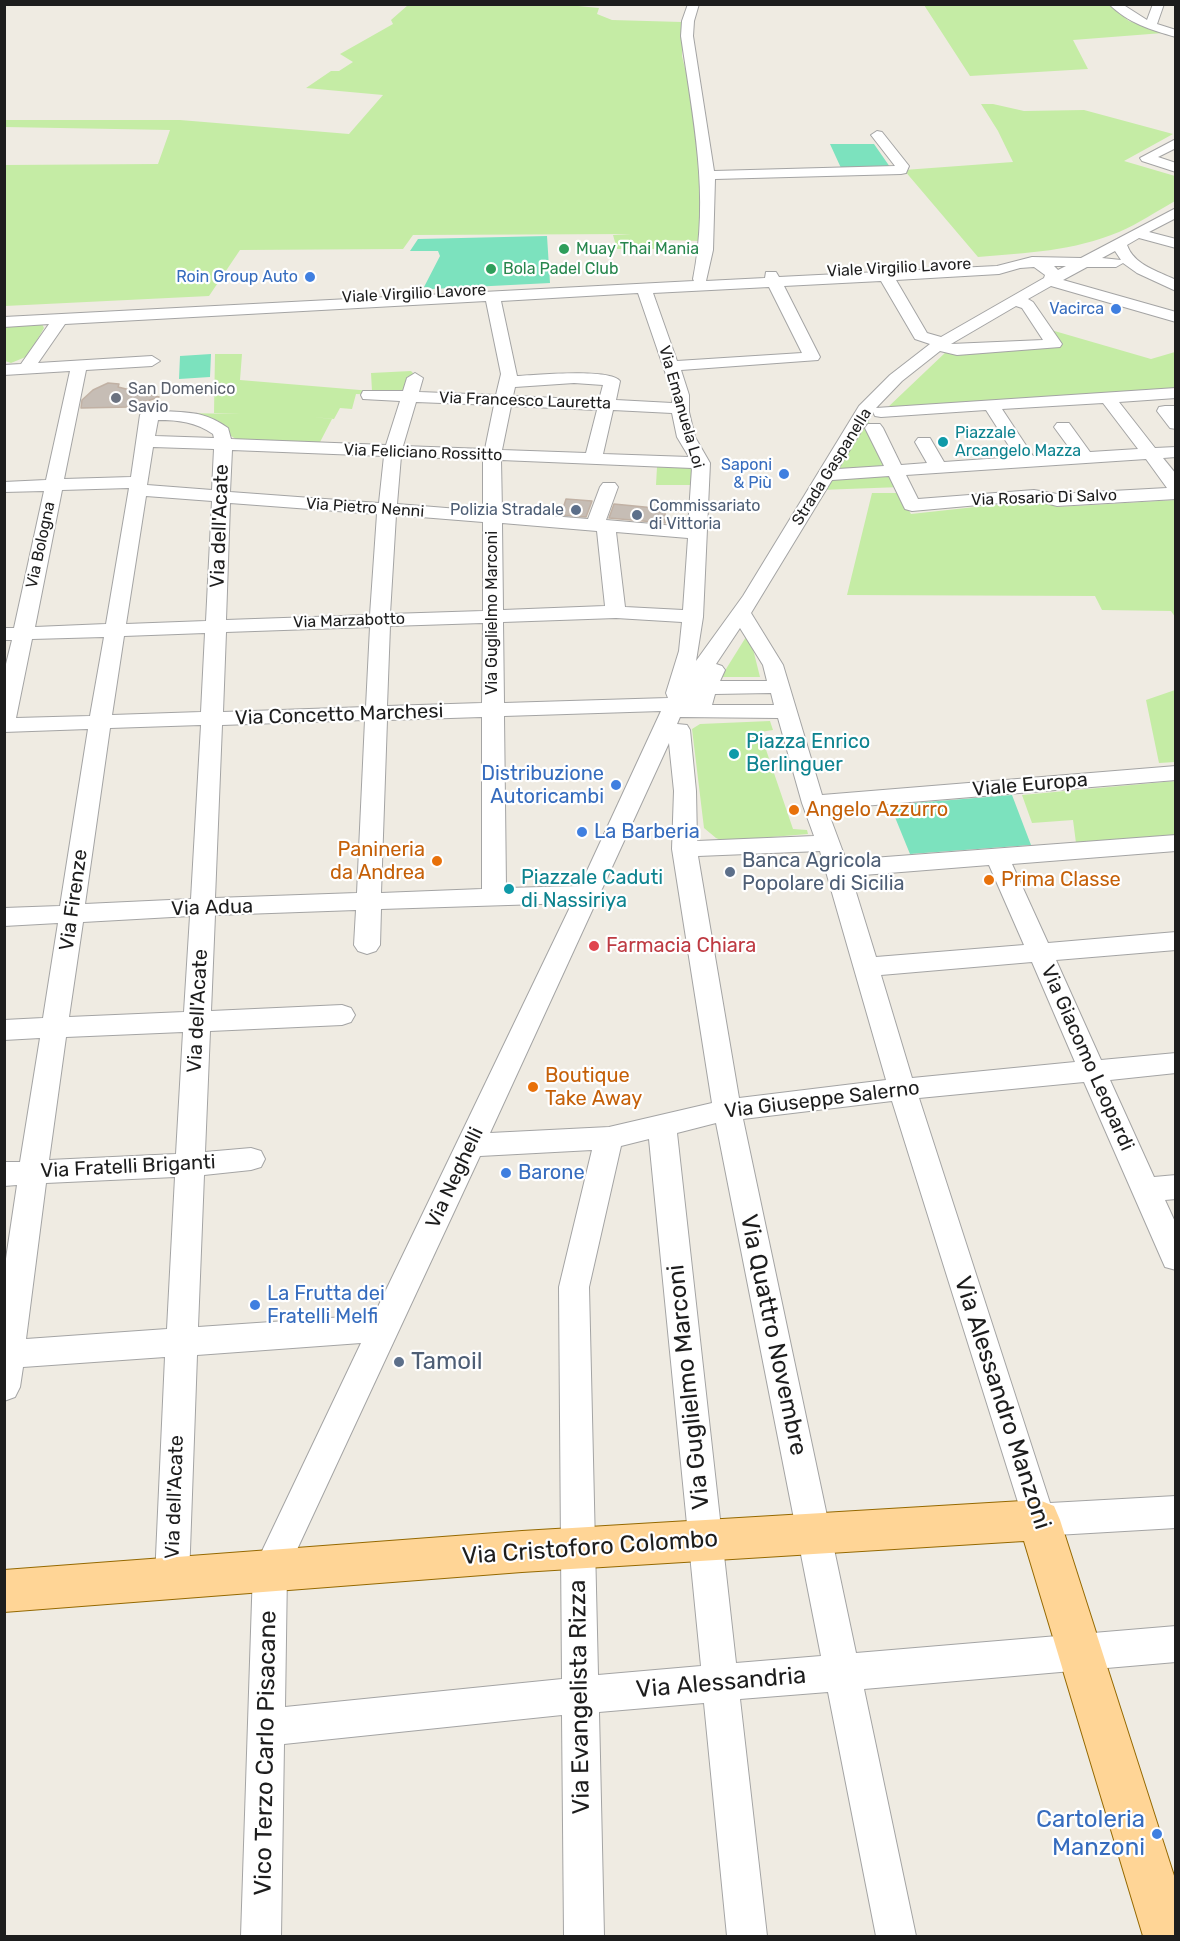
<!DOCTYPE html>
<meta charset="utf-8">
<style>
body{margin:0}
#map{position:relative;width:1180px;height:1941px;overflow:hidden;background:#efebe2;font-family:Rubik,sans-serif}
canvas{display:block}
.frame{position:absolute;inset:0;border:6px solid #1d1d1d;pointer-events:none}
</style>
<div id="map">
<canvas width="1180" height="1941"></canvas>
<div class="frame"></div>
</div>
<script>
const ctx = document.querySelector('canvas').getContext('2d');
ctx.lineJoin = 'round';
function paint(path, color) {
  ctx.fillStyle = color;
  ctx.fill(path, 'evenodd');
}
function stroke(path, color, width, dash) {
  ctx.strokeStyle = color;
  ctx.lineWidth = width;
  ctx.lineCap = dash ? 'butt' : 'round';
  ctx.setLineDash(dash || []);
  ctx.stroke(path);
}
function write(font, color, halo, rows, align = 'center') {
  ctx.font = font + ' Rubik,sans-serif';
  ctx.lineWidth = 4.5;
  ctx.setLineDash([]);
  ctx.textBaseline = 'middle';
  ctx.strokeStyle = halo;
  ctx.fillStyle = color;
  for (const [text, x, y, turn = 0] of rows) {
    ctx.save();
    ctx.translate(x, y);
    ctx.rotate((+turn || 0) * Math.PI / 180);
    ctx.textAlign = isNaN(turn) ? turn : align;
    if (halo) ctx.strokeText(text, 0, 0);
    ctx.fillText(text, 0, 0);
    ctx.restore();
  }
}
const grass = new Path2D(`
 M557 4 599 8 597 14 612 20 682 22V56L694 105 700 147 701 241 662 240 661 249H617L613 235 631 234 413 235 403 249 240 250 209 296 5 306V165L158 164 170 130 5 127V120H180L349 134 383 95 306 88 331 71H339L353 62 340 54 393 24 391 20 408 5Z
 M924 5H1109L1129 21 1163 33 1073 40 1088 69 970 76Z
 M981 104H993L1024 111 1084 110 1173 134 1124 161 1175 176V201C1157 211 1138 224 1119 232 1074 251 1026 253 978 257L904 170 1013 162 998 131Z
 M42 324 44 328 28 356 11 363 5 361 4 326Z
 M1051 330 1151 359 1175 352V390L886 409 947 351 1059 347Z
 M215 354H242L240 380 372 391 371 373 411 371 416 376 408 396 356 394 352 409 340 408 334 419 313 417 332 419 319 444 239 441 231 436 226 428 182 413 241 414 214 413Z
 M866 416 901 487 820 490Z
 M657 467 692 468 693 485H656Z
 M872 493H899L911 514 1039 500 1057 507 1175 500V617L1171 611 1102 610 1095 596 847 595Z
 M746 637 753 649 760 677H721Z
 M1175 690V762L1159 763 1146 700Z
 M770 721 773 730 760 732 793 829 807 830 808 834 723 841 716 838 704 828 692 729 700 724Z
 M1175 781V839L1076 843 1073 820 1032 823 1022 795Z`);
const pitch = new Path2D(`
 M830 144H874L890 167 841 168Z
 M547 236 550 283 432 289 424 287 440 256 438 251H410L418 239Z
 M211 354 210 377 179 379 180 356Z
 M1012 795 1031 845 910 854 890 805Z`);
const building = new Path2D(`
 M108 383 119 384 118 387 159 397 129 407 81 408 82 400 93 390Z
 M566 499 592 501 586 517 561 515Z
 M614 504 665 509V523L609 518Z`);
const minor = new Path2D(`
 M688 4H699L694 21 693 36 714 171 895 166 871 135 877 131 882 132 909 166 906 173 901 174 715 179 713 250 706 281 765 278 766 272H776L779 277 997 266 1032 257 1081 258 1176 208V218L1149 232 1176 239V248L1139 238 1127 245C1134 265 1158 271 1176 280V291L1137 273 1123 263 1116 267H1087L1063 280 1176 312V322L1051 286 1028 299 1033 302 1062 344 1060 347 957 355 940 351 902 381 876 408 1176 388V398L1119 402 1155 448 1176 447V457L1163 458 1176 474V499L1057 506 1034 500 912 511 905 509 903 505 889 476 832 480 751 613 783 665 822 795 1176 766V780L827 809 846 860 1176 835V851L1012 864 1048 943 1176 932V950L1056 960 1101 1060 1176 1053V1073L1110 1080 1154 1177 1176 1175V1199L1165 1200 1176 1224V1270L1165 1267 1161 1258 1084 1082 919 1098 1050 1503 1176 1496V1528L1039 1536 1027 1531 892 1101 743 1119 856 1653 1176 1626V1662L864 1689 916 1936H876L828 1692 740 1699 767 1936H727L704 1703 599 1712 604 1936H564L562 1715 284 1744 281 1936H241L253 1570 361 1343 197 1355 189 1578 184 1590 172 1595 160 1590 155 1578 165 1357 23 1367 20 1387 15 1397 4 1401V1272L17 1185 4 1186V1162H20L40 1038 4 1040V1020L43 1018 58 923 4 926V908L60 906 88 729 4 732V672L12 640H4V628H14L44 491 4 492V482L46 480 70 371 4 375V365L21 364 49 324 4 327V317L694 281 693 279C710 195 693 119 681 36L682 21ZM1115 251 1121 260 1102 258ZM1054 266H1066L1058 270ZM1034 267 1045 275 1044 278 941 337 927 333 896 280 999 274 1020 268ZM881 281 915 339 930 344 890 375 859 406 743 596 696 661 703 617 710 463 695 437 689 412V395L681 370 818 360 820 357 784 286ZM769 287 802 353 677 361 653 293ZM638 293 673 395 672 403 616 400 620 381C610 368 535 375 517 376L501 301ZM486 301 501 374 496 395 419 392 423 378 415 373 407 378 403 391H363L361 395 363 399 400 401 386 445 231 439 228 428C199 407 181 415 150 409L144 410 140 415 131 477 64 479 86 370 152 366 160 361 152 356 38 363 65 324ZM1016 306 1022 308 1043 340 951 344ZM574 383 603 385 599 400 513 396 515 387ZM416 402 494 405 485 449 403 446ZM1103 403 1138 449 1090 452 1069 423H1057L1054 427 1073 453 1033 456 1002 409ZM511 406 597 410 586 453 502 450ZM613 410 672 413 677 437 689 457 603 454ZM986 410 1016 457 944 462 930 438H918L915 442 927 463 901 465 883 428 880 424H868L865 428 884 466 838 469 873 412 875 416 881 417ZM158 420C178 420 196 422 213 434L214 438 155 436ZM153 447 214 449 212 490 147 485ZM232 450 384 456 379 503 230 492ZM401 456 483 460V511L397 504ZM1146 459 1167 488 1057 494 1034 490 918 499 906 475ZM501 460 692 468 688 527 606 520 618 487 615 483H603L600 487 588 519 502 512ZM129 488 106 624 35 627 62 490ZM146 496 212 501 206 621 126 624ZM230 503 377 514 370 615 226 620ZM396 515 483 522V611L390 614ZM502 523 597 531 605 606 503 610ZM616 532 688 538 683 610 625 607ZM616 618 682 622 679 651 666 693 668 698 504 703 503 622ZM483 623 482 703 387 706 390 626ZM370 627 366 707 223 712 226 632ZM740 628 763 665 767 681H720L725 670 722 666 716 664ZM205 633 201 712 112 715 124 636ZM104 637 90 716 16 718 32 639ZM771 693 774 705H712L715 694ZM661 711 580 886 506 888 504 716ZM482 717V889L381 893 387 720ZM680 717 778 718 802 803 814 836 697 841 696 791 690 730 687 725 677 724ZM365 720 357 893 215 898 222 725ZM201 725 191 899 85 904 110 728ZM669 743 674 791 672 849 712 1103 609 1127 490 1133ZM820 851 886 1080 739 1098 698 856ZM989 865 1024 945 876 957 851 876ZM572 903 374 1315 198 1327 204 1175 251 1170 261 1167 265 1159 261 1151 251 1148 205 1152 210 1031 342 1025 351 1022 355 1015 351 1008 342 1005 211 1011 215 915 356 910 354 945 358 951 367 954 376 951 380 945 381 909ZM190 916 184 1012 69 1017 83 922ZM1032 962 1075 1062 912 1078 881 975ZM183 1032 176 1154 49 1160 66 1037ZM716 1123 821 1656 736 1663 677 1133ZM649 1139 701 1666 598 1675 589 1287 621 1146ZM592 1150 559 1287 562 1679 285 1707 287 1571 480 1156ZM175 1177 167 1329 26 1339 46 1183Z
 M1109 4H1122L1147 20 1153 4H1164L1157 24 1176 30V37C1151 30 1128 23 1109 4Z
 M1176 139V148L1158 157 1176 163V172L1142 161 1140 158Z
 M1165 406H1176V429L1170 428 1157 411 1159 407Z`);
const major = new Path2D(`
 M1039 1500 1054 1506 1060 1520 1176 1882V1936H1143L1024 1541 522 1572 4 1612V1570L522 1531Z`);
const markers = [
 [564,249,6,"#2e9e5b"],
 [491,269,6,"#2e9e5b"],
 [310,277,6,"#3f7fe0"],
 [1116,309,6,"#3f7fe0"],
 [116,398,6,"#6b7280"],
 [943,442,6,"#0f9aa8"],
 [784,474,6,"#3f7fe0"],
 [576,510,6,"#5c6f8a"],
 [637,515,6,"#5c6f8a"],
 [734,754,6,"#0f9aa8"],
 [616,785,6,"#3f7fe0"],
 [794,810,6,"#e8710a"],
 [582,832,6,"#3f7fe0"],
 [437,861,6,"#e8710a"],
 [730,872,6,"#5c6f8a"],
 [989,880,6,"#e8710a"],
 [509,889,6,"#0f9aa8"],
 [594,946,6,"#e0444e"],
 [533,1087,6,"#e8710a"],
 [506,1173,6,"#3f7fe0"],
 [255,1305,6,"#3f7fe0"],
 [399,1362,6,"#5c6f8a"],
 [1157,1834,6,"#3f7fe0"]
];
const farLeisurenames = [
 ["Muay Thai Mania",576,249],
 ["Bola Padel Club",503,269]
];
const farStreetnames = [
 ["Viale Virgilio Lavore",899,268,-3],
 ["Viale Virgilio Lavore",414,294,-3],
 ["Via Francesco Lauretta",525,401,2],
 ["Via Emanuela Loi",681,407,74],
 ["Via Feliciano Rossitto",423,453,2],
 ["Strada Gaspanella",832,467,-58],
 ["Via Rosario Di Salvo",1044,498,-2],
 ["Via Pietro Nenni",365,508,4],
 ["Via Bologna",41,545,-78],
 ["Via Guglielmo Marconi",492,613,-90],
 ["Via Marzabotto",349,621,-2]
];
const farShopnames = [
 ["Roin Group Auto",298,277],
 ["Vacirca",1104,309],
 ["Saponi",772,465],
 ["& Più",772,483]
];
const farWorshipnames = [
 ["San Domenico",128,389],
 ["Savio",128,407]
];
const farCulturenames = [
 ["Piazzale",955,433],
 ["Arcangelo Mazza",955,451]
];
const farServicenames = [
 ["Commissariato",649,506],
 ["di Vittoria",649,524],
 ["Polizia Stradale",564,510,"right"]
];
const streetNames = [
 ["Via dell'Acate",220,526,-88],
 ["Via Concetto Marchesi",339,715,-2],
 ["Viale Europa",1030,785,-5],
 ["Via Firenze",74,900,-82],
 ["Via Adua",212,908,-2],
 ["Via dell'Acate",198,1011,-87],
 ["Via Giacomo Leopardi",1087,1058,66],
 ["Via Giuseppe Salerno",822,1100,-7],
 ["Via Fratelli Briganti",128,1167,-3],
 ["Via Neghelli",455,1178,-65],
 ["Via dell'Acate",175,1497,-88]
];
const cultureNames = [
 ["Piazza Enrico",746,742],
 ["Berlinguer",746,765],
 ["Piazzale Caduti",521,878],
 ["di Nassiriya",521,901]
];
const shopNames = [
 ["Distribuzione",604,774,"right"],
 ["Autoricambi",604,797,"right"],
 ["La Barberia",594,832],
 ["Barone",518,1173],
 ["La Frutta dei",267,1294],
 ["Fratelli Melfi",267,1317]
];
const foodNames = [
 ["Angelo Azzurro",806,810],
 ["Panineria",425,850,"right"],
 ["da Andrea",425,873,"right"],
 ["Prima Classe",1001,880],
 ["Boutique",545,1076],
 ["Take Away",545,1099]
];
const serviceNames = [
 ["Banca Agricola",742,861],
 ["Popolare di Sicilia",742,884]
];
const healthNames = [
 ["Farmacia Chiara",606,946]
];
const nearStreetnames = [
 ["Via Quattro Novembre",773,1335,78],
 ["Via Guglielmo Marconi",689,1387,-96],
 ["Via Alessandro Manzoni",1002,1403,72],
 ["Via Cristoforo Colombo",590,1548,-4],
 ["Via Alessandria",721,1683,-5],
 ["Via Evangelista Rizza",580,1697,-91],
 ["Vico Terzo Carlo Pisacane",266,1753,-89]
];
const nearServicenames = [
 ["Tamoil",411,1362]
];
const nearShopnames = [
 ["Cartoleria",1145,1820],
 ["Manzoni",1145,1848]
];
paint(grass, '#c5eca5');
paint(pitch, '#7ce2be');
paint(building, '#c6bdb5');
stroke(building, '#c1b1a4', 1.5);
stroke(minor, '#a4a4a4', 2);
stroke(major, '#956900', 2);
paint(minor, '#fff');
paint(major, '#ffd596');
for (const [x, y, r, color] of markers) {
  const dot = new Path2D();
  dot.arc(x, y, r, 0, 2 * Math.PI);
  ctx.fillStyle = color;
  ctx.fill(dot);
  stroke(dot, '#fff', 2);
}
write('16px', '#27864d', '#fff', farLeisurenames, 'left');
write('16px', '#1d1d1d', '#fff', farStreetnames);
write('16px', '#366cbe', '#fff', farShopnames, 'right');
write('16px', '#5b616d', '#fff', farWorshipnames, 'left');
write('16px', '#0d838f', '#fff', farCulturenames, 'left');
write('16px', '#4e5e75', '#fff', farServicenames, 'left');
write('20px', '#1d1d1d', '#fff', streetNames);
write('20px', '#0d838f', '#fff', cultureNames, 'left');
write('20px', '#366cbe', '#fff', shopNames, 'left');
write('20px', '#c56008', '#fff', foodNames, 'left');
write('20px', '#4e5e75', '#fff', serviceNames, 'left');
write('20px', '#be3a42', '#fff', healthNames, 'left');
write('24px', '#1d1d1d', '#fff', nearStreetnames);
write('24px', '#4e5e75', '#fff', nearServicenames, 'left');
write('24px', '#366cbe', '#fff', nearShopnames, 'right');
</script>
